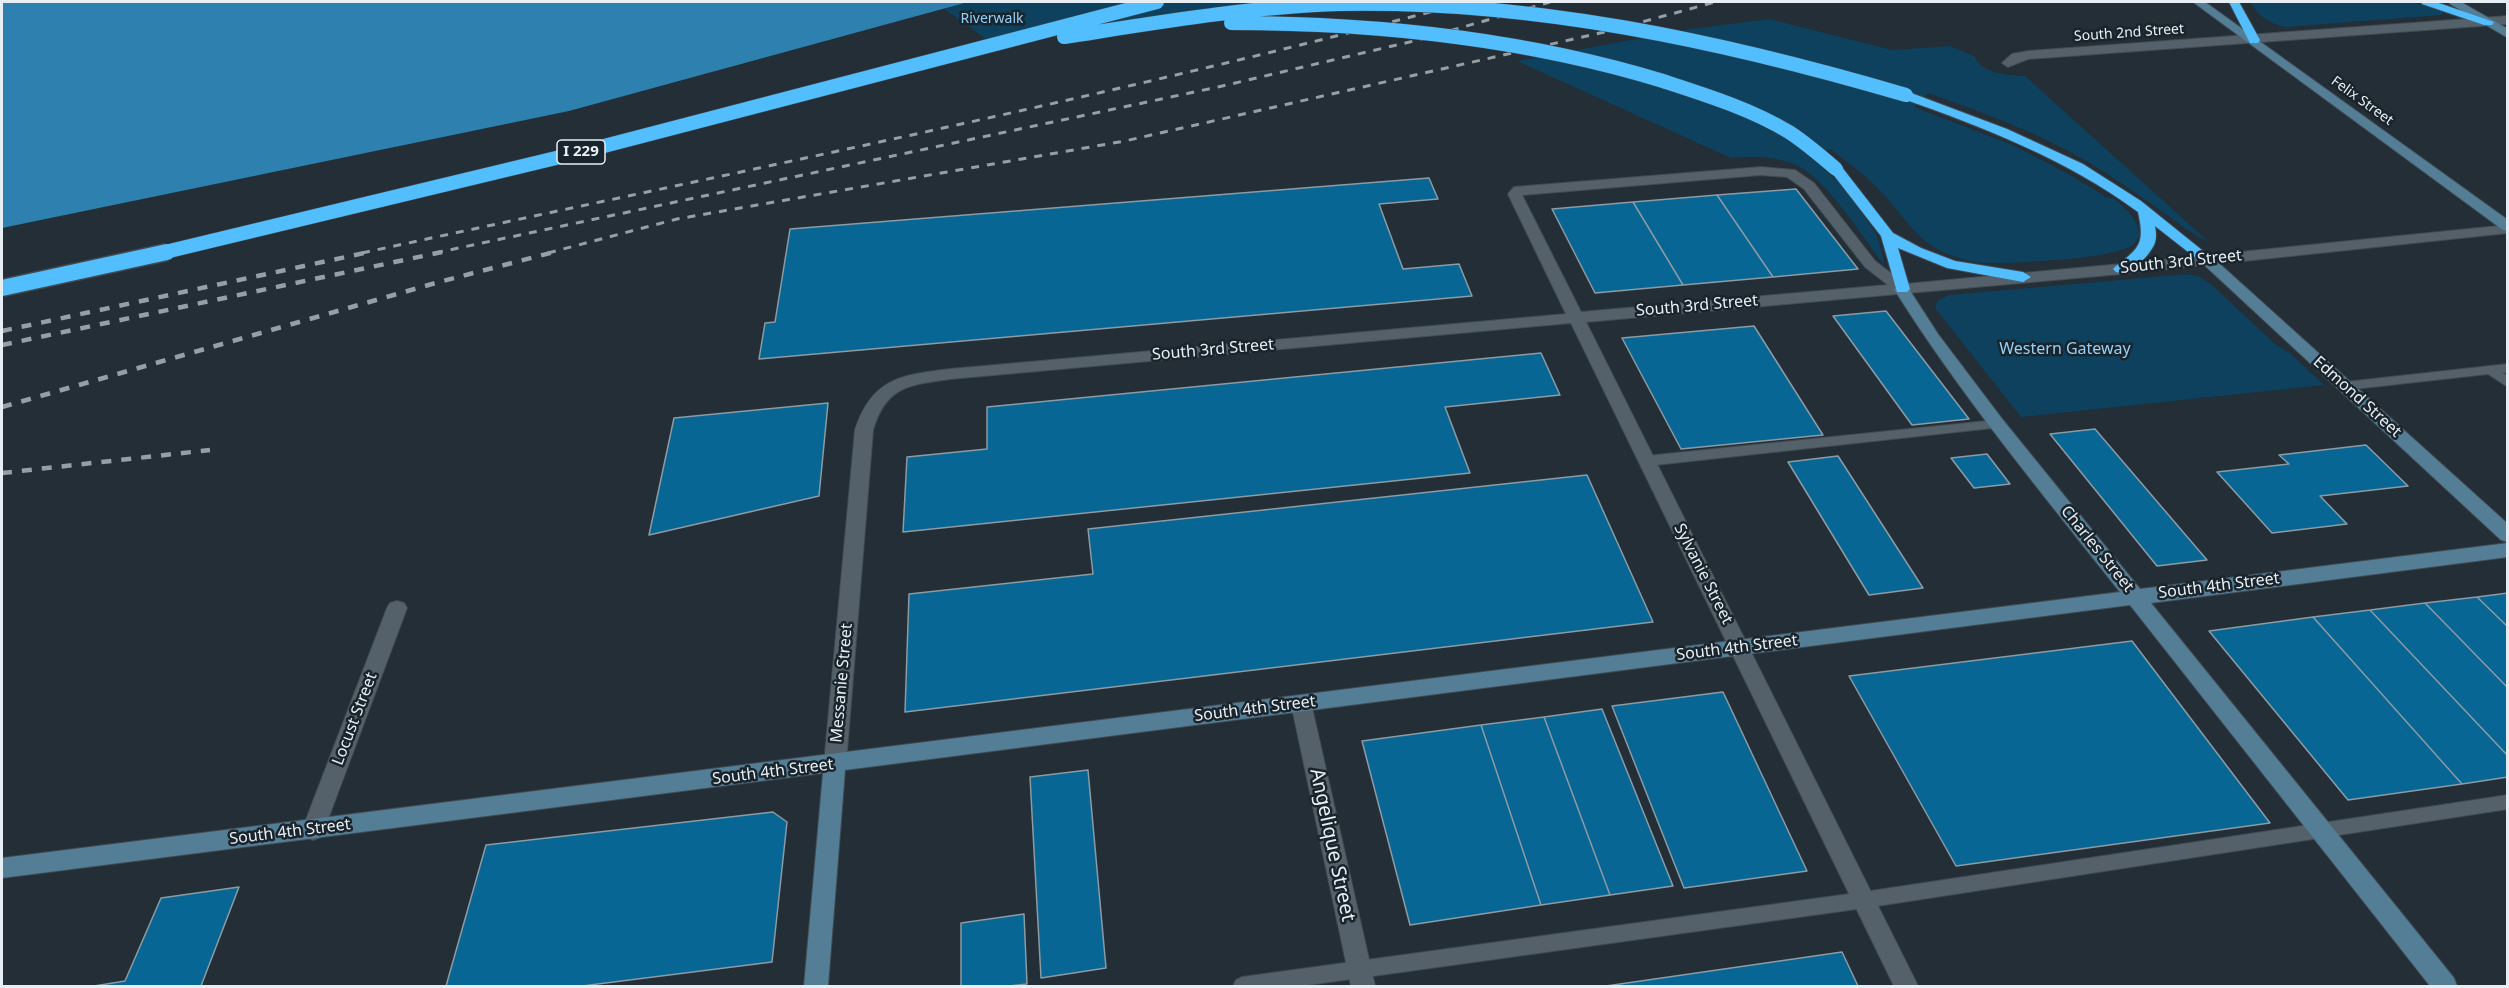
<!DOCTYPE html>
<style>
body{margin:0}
#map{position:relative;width:2509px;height:988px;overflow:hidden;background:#232e36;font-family:"Noto Sans",sans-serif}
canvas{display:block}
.frame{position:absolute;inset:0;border:3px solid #e8eff4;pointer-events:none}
</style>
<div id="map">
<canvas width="2509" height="988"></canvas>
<div class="frame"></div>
</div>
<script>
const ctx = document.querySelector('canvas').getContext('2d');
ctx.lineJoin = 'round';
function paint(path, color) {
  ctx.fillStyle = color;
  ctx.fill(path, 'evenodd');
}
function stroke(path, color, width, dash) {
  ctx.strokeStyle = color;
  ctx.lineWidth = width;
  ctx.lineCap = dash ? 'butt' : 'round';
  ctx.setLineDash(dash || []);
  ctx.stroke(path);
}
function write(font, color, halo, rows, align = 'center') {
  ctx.font = font + ' "Noto Sans",sans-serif';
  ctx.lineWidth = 5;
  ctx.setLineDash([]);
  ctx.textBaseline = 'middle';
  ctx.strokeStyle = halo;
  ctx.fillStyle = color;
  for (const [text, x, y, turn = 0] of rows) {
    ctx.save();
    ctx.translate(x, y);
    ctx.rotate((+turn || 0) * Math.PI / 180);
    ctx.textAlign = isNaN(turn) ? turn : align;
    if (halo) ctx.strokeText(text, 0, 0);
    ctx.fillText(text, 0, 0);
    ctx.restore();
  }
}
const green = new Path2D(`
 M968 2H1330L1214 9 986 39 943 8Z
 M2250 2H2413L2443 12 2442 15 2286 27C2269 24 2259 16 2250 2Z
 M1769 19 1892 50 1950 46 1974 56C1982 74 2007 75 2025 76L2210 243C2192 234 2177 222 2160 210 2137 194 2113 177 2088 162 2038 132 1983 113 1928 93L1914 107 2015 146 2070 175 2108 198H2113C2124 206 2151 231 2133 245 2115 259 2009 264 1984 263 1974 262 1962 259 1953 256 1921 246 1906 220 1886 197 1869 178 1850 164 1830 149L1809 156 1836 180 1857 206 1877 235 1885 266C1863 238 1830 184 1800 167 1780 156 1753 156 1731 158L1517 61 1691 29Z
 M2188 274 2200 277 2213 286 2276 345 2290 353 2324 385 2021 417 1935 308 1938 300 1949 295Z`);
const water = new Path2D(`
 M2 2H968L569 111 2 228Z`);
const building = new Path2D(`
 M1429 178 1438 199 1379 204 1403 269 1459 264 1472 296 759 359 765 323 775 322 790 229Z
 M1796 189 1858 269 1773 277 1717 195Z
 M1717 195 1773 277 1683 285 1633 202Z
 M1633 202 1683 285 1595 293 1552 209Z
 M1886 311 1969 419 1912 425 1833 316Z
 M1754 326 1823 435 1681 449 1622 338Z
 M1541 353 1560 395 1445 407 1470 473 903 532 907 457 987 449V407Z
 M828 403 819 496 649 535 674 418Z
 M2095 429 2207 560 2157 566 2050 434Z
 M2366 445 2408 486 2320 496 2347 524 2272 533 2217 472 2289 464 2279 455Z
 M1987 454 2010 484 1974 488 1951 458Z
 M1838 456 1923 588 1869 595 1788 462Z
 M1587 475 1653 622 905 712 909 594 1093 574 1088 529Z
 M2508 593V627L2477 597Z
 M2477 597 2508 627V688L2425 603Z
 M2425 603 2508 688V756L2370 610Z
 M2370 610 2508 756V777L2462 784 2313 617Z
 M2313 617 2462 784 2348 800 2209 631Z
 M2132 641 2270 823 1956 866 1849 676Z
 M1723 692 1807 871 1684 888 1612 706Z
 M1602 709 1673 886 1610 895 1544 717Z
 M1544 717 1610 895 1541 905 1481 725Z
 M1481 725 1541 905 1410 925 1362 741Z
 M1088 770 1106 968 1041 978 1030 777Z
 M773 812 787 822 772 962 582 986H446L486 845Z
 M239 887 201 986H94L125 981 161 898Z
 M1024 914 1027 984 1009 986H961V923Z
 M1842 952 1858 986H1606Z`);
const lane = new Path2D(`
 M2508 364V372L2502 373 2508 376V387L2488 374 2345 390 2339 386 2345 382Z
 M1997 420 2002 421 2003 424 2002 427 1646 466 1639 461 1646 456Z
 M2508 795V809L1864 908 1301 986H1233L1236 980 1242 977 1864 892Z`);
const street = new Path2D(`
 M2508 16V24L2028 59 2008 67 2002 63 2012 54 2028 51Z
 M1761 167 1795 170 1814 183 1875 261 1905 284 2121 264 2508 225V233L2121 274 1586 322 1918 986H1894L1571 323 950 379C909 385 886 386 873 430L846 764 843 770 835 773 827 770 824 764 855 430C872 378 901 375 950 369L1566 314 1508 194 1514 187ZM1761 175 1787 177 1804 189 1865 267 1888 285 1581 312 1522 195Z
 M397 601 404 603 407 608 324 830 321 837 313 840 305 837 302 830 387 608 390 603Z
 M1301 695 1308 697 1311 703 1375 986H1351L1291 703 1294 697Z`);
const secondary = new Path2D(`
 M2193 2H2205L2508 220V231L2503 230Z
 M2449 2H2461L2508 29V38L2450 4Z
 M2206 255 2211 256 2508 524V542L2501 540 2201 262 2199 259Z
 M1902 284 1907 286 1938 334 2003 420 2140 589 2508 543V557L2151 603 2454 978 2457 986H2430L2130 605 845 770 828 986H804L823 773 2 878V858L2120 592C2042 493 1961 396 1894 289Z`);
const highway = new Path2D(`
 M2229 2H2239L2260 40 2258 43H2250Z
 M2421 2H2436L2494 22 2492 25H2484L2422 4Z
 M1906 91 2007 129 2083 164 2141 201 2213 259 2206 263 2201 262 2155 226C2156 232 2157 239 2154 245 2148 257 2130 276 2116 272L2113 269 2116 266C2140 248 2145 243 2138 212 2066 159 1985 128 1901 98L1900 95Z
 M1836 165 1841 166 1893 233 1921 248 1955 261 2023 272 2031 277 2023 282 1947 268 1898 248 1910 289 1907 292H1897L1881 236 1829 169Z`);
const railFar1 = new Path2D(`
 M362 253C731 173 1103 99 1468 2
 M435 253 1218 87 1418 40 1550 2
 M548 253 677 219 1125 141 1609 31 1715 2`);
const rail = new Path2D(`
 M2 331 369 252
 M2 345 442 252
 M2 407 439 282 554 252
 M2 473 210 450`);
const highwayBridgeFar1 = new Path2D(`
 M1231 23C1378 23 1522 38 1663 81 1706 95 1751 109 1789 132 1806 143 1821 156 1836 169
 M1064 37C1155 23 1247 7 1339 4 1532 0 1722 41 1906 95
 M161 253 581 152 1157 2`);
const highwayBridge = new Path2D(`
 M2 288 167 252`);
const farParknames = [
 ["Riverwalk",992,19]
];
const farStreetnames = [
 ["South 2nd Street",2129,33,-4],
 ["Felix Street",2362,101,36]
];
const shields = [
 [581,152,48]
];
const shieldNames = [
 ["I 229",581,152]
];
const streetNames = [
 ["South 3rd Street",2181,262,-6],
 ["South 3rd Street",1697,306,-5],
 ["South 3rd Street",1213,350,-5],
 ["Edmond Street",2357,397,42],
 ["Charles Street",2097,549,51],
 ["Sylvanie Street",1703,574,63],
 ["South 4th Street",2219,586,-7],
 ["South 4th Street",1737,648,-7],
 ["Messanie Street",842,683,-85],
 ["South 4th Street",1255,709,-7],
 ["Locust Street",355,719,-69],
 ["South 4th Street",773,772,-7],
 ["South 4th Street",290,832,-7]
];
const parkNames = [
 ["Western Gateway",2065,349]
];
const nearStreetnames = [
 ["Angelique Street",1332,845,78]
];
paint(green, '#0d415d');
paint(water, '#2e80ae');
paint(building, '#076693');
stroke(building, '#8d9ba4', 1.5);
stroke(lane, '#414a51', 2);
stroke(street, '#414a51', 2);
stroke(secondary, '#414a51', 2);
stroke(highway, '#414a51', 2);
paint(lane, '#55616a');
paint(street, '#55616a');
paint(secondary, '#547d96');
paint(highway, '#53befd');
stroke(railFar1, '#969fa5', 3, [8, 8]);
stroke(rail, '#969fa5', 4.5, [10, 10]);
stroke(highwayBridgeFar1, '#414a51', 15, []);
stroke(highwayBridge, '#414a51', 19, []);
stroke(highwayBridgeFar1, '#53befd', 14);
stroke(highwayBridge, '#53befd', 16);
write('14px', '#94cff6', '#19242c', farParknames);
write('14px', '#e8eff4', '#19242c', farStreetnames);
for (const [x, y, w] of shields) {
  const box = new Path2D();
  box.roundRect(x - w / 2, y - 12, w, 24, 4.5);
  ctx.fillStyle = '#19242c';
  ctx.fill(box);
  stroke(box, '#e8eff4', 1.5);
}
write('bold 15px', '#e8eff4', null, shieldNames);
write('16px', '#e8eff4', '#19242c', streetNames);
write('16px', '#94cff6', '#19242c', parkNames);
write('20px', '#e8eff4', '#19242c', nearStreetnames);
</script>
